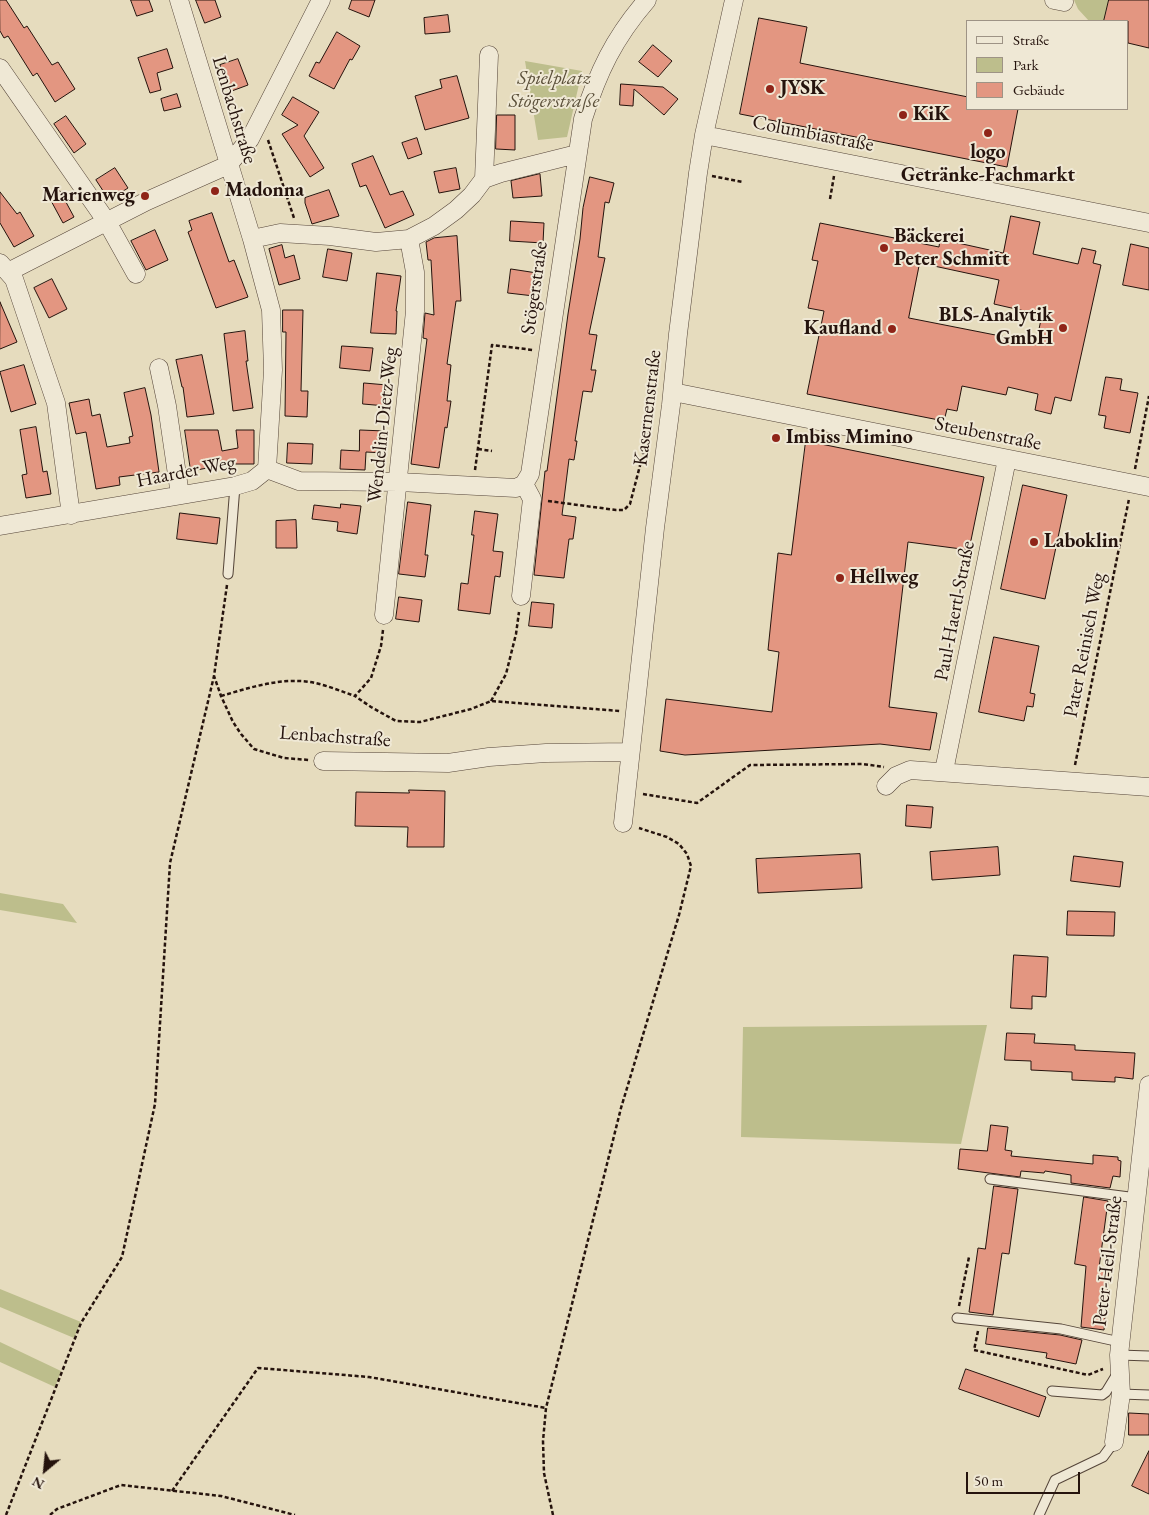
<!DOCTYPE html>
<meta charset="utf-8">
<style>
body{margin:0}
#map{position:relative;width:1149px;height:1515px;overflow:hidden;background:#e6dcbe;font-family:"EB Garamond",serif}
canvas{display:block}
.legend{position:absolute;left:966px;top:20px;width:162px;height:90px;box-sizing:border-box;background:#efe8d5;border:1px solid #9e9385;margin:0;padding:6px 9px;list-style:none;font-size:15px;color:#25130d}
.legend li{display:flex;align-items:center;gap:10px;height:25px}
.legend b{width:25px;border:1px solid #9e9385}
.north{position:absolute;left:20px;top:1445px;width:50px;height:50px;-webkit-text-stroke:4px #efe8d5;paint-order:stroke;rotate:208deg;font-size:14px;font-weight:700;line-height:20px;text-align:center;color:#25130d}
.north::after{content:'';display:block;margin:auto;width:18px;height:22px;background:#25130d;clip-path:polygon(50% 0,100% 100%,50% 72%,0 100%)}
.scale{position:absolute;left:966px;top:1472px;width:114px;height:22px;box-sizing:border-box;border:2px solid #25130d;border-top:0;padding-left:6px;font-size:15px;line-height:18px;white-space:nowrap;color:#25130d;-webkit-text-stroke:4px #efe8d5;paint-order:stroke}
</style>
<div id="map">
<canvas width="1149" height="1515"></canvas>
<ul class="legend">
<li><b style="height:6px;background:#efe8d5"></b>Straße</li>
<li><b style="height:14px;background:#bdbe8c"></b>Park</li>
<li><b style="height:14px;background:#e39681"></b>Gebäude</li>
</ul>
<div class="north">N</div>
<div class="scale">50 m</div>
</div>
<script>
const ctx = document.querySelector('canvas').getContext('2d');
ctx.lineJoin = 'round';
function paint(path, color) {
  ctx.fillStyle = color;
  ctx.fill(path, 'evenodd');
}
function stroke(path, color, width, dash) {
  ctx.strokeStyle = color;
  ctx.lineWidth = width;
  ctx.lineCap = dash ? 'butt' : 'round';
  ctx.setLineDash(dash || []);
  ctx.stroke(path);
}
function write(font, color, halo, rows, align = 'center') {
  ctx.font = font + ' "EB Garamond",serif';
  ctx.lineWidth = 4;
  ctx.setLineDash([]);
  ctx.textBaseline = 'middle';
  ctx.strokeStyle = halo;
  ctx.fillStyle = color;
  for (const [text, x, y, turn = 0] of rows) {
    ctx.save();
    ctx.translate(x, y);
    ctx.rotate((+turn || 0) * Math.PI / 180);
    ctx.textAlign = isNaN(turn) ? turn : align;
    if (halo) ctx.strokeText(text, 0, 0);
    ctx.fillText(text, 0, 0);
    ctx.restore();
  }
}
const green = new Path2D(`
 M1074 0H1109L1104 21H1089L1078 9Z
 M525 61 582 71 567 137 538 140Z
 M0 893 63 904 77 923 0 910Z
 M987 1025 961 1144 741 1137 743 1027Z
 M0 1289 81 1322 74 1338 0 1307Z
 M0 1342 61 1371 55 1387 0 1362Z`);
const building = new Path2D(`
 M0 0H6L24 28 27 26 52 65 58 62 75 89 55 102 37 73 33 76 8 36 4 38 0 31Z
 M131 0H149L153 11 137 16Z
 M196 0H215L221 17 205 23Z
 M352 0H375L369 17 349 9Z
 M1109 0H1149V48L1128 43V21H1104Z
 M448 15 450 32 425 34 424 18Z
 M759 18 807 27 800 63 968 97V109H1018L1007 167 740 114Z
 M337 32 360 46 352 60 350 59 334 89 309 76 316 62 319 63Z
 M653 45 672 61 658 77 639 62Z
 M167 49 173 68 157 73 161 90 150 93 138 58Z
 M238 59 248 85 229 92 220 65Z
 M457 76 469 118 425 130 415 96 442 88 440 80Z
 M621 84 663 87 678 99 664 115 634 89 633 106 620 105Z
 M177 94 181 107 164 111 161 99Z
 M293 97 319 112 304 136 324 168 310 177 282 134 298 125 282 115Z
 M497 115H515V150L496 149Z
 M66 116 86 144 74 153 54 124Z
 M417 138 422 154 408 159 402 143Z
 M373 156 390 195 403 191 414 215 385 228 366 185 360 187 352 164Z
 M115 168 128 188 109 200 96 180Z
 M456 168 460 189 439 193 434 172Z
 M540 174 542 196 513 198 511 181Z
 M590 177 614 183 609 203 605 202 598 257 605 258 589 334 597 335 591 370H596L592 392 583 391 575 441H577L574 460 569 459 562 515 576 517 573 539H569L564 578 534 575 545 471H547L568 314 580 239 583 208Z
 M329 190 339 216 312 224 305 203V198Z
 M60 191 74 217 63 223 49 197Z
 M0 192 17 214 20 212 34 236 14 247 0 223Z
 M212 213 229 262 234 260 248 297 216 308 188 232 192 230 189 221Z
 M1011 216 1040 222 1033 254 1078 264 1082 248 1096 251 1093 263 1101 265 1071 401 1055 397 1051 414 1035 410 1038 394 1008 387 1006 395 962 386 957 411 947 409 944 421 807 394 824 311 808 308 818 261 812 260 820 223 939 247 940 239 1003 253ZM920 263 999 280 994 304 1042 315 1036 343 909 318Z
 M511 221 544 223 543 243 510 241Z
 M155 230 168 260 146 270 131 241Z
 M457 236 461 301H456L447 364 451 365 447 401H451L447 428 445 427 439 468 411 464 427 339 423 338 425 313 434 315 431 260H428L426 242 434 238Z
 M1131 244 1149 248V290L1123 285Z
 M282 245 285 258 294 255 300 279 279 285 269 249Z
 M328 249 352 253 347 281 323 277Z
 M511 269 537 273 534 296 508 293Z
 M377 273 401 276 396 311H397L396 334 371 333Z
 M52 279 67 309 49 318 34 288Z
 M0 302 17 342 0 349Z
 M283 310H303L301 391H308L307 417 285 416 286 332H283Z
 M245 331 248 361H246L253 408 233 411 224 334Z
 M342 346 373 348 370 371 340 368Z
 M202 355 214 414 187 417 183 387H182L176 360Z
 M24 365 36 404 11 412 0 372Z
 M1106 377 1122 379 1120 390 1138 393 1130 433 1104 428 1106 416 1099 415Z
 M364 383 387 385 386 406 363 404Z
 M145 388 151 415 159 472 119 477 120 485 96 489 86 432 76 434 69 403 89 399 92 416 100 414 107 447 130 443 129 437 133 436 124 393Z
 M36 427 43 472 47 471 51 494 26 498 22 475 27 474 20 430Z
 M185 430H218L222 451 238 448 236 430H254V464H213V467L191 471Z
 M360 430 385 431 384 453 366 452 365 470 340 469 341 450 359 451Z
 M806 441 984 477 969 550 908 542 889 707 937 713 930 750 880 744 685 755 660 751 666 699 772 712 779 652 768 650 778 553 791 555Z
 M288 443 313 444 312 464 287 463Z
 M1023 485 1067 495 1045 599 1001 589Z
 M408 502 431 505 425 555H428L425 577 399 574Z
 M341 504 361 506 357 534 337 531 338 522 312 519 314 505 340 508Z
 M475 511 498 514 493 551 503 552 500 577 495 576 490 614 458 610 461 583 468 584 474 535H472Z
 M180 513 220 518 217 544 177 539Z
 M296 520 297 548H276V521Z
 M399 597 422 600 419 622 396 619Z
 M532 602 554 604 552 628 529 626Z
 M994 637 1039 646 1030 693 1035 694 1033 707 1027 706 1024 721 979 712Z
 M409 790 445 791 444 847H407L408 827 355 826 356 792 409 793Z
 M907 805 933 807 931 828 906 826Z
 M998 847 1000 875 932 880 930 852Z
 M860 854 862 888 758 893 756 859Z
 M1074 856 1123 862 1120 887 1071 881Z
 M1068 911 1115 912 1114 936 1067 935Z
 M1014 955 1048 957 1046 997 1032 996V1009L1011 1008Z
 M1007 1033 1035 1034 1034 1043 1075 1045V1050L1135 1053 1133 1079 1115 1077V1082L1072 1080V1072L1031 1070V1061L1005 1060Z
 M991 1125 1008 1127 1005 1150 1012 1151 1011 1156 1093 1164V1155L1118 1157V1160L1121 1161 1120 1177 1113 1176 1110 1188 1071 1183V1175L1045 1171 1044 1173 1021 1171 1020 1177 958 1169 960 1149 987 1151Z
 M994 1186 1018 1189 1009 1254 1002 1253 993 1315 969 1312 978 1248 985 1249Z
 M1084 1197 1108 1201 1099 1268H1109L1104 1330 1081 1327 1086 1266 1075 1264Z
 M988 1328 1060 1335 1082 1340 1076 1364 1046 1358 1047 1353 986 1344Z
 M966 1369 1046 1397 1039 1417 959 1389Z
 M1129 1413 1149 1414V1435H1129Z
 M1149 1451V1494L1132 1486Z`);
const path = new Path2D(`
 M268 140 294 218
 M712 176 743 182
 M830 199 834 176
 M478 449 492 451
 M1135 469 1149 396
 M475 470 492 345 533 350
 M548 501 616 510H624L630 504 650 427
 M227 585 214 676 221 696 233 722 241 734 254 749 284 758 309 760
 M383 630 381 646 371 678 355 696 371 707 396 721 420 722 471 709 491 701 620 711
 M221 696C245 689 273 680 298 681 318 681 337 690 355 696
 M491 701 506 674 516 634 519 612
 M1075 765 1129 499
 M643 794 697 803 750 765 863 764 884 767
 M959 1306 969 1257
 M978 1331 974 1350 1088 1375 1103 1369
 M172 1491 258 1368 369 1377 546 1408
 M6 1515 81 1323 122 1257 155 1104 170 863 214 676
 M50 1515 57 1509 121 1485 221 1496 295 1515
 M553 1515 544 1473 543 1441 546 1408 621 1108 679 915 691 866 687 854 679 844 667 837 639 828`);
const lane = new Path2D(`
 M228 574 235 486
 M990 1179 1137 1198
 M957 1318 1061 1329 1120 1342
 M1119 1355 1149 1356
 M1052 1391 1102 1395 1106 1392 1117 1374
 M1121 1394 1149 1395
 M1039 1515 1055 1480 1103 1457 1114 1442`);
const street = new Path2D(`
 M179 0 252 239 271 310 273 370 267 469
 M1054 0 1064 2
 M0 68 107 222 136 274
 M704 135 1149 223
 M484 179 489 55
 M252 239 280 233 330 236 376 242 409 239 434 226 456 210 472 195 484 179 501 173 577 154
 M0 263 14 279 56 403 71 515
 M8 272 147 201 228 165 250 139 321 0
 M159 368 167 406 180 495
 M673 392 1149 487
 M0 526 235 486 252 481 267 469 299 481 399 482 516 488 524 484
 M521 596 532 499 524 484 530 474 583 119C598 72 614 38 647 0
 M384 615 415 311V272L409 239
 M323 761 448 763 489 757 546 753 630 752
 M944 771 1007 459
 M886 786 896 776 910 770 1149 787
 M623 823 655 528 671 405 678 334 698 173 704 135 734 0
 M1114 1442 1121 1394 1119 1355 1149 1085`);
const markers = [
 [770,89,5,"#8f2418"],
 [903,115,5,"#8f2418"],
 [988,133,5,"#8f2418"],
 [215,191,5,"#8f2418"],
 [145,196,5,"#8f2418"],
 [884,248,5,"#8f2418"],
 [1063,328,5,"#8f2418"],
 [892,329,5,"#8f2418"],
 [776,438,5,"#8f2418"],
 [1034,542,5,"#8f2418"],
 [840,578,5,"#8f2418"]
];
const parkNames = [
 ["Spielplatz",554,79],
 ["Stögerstraße",554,102]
];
const poiNames = [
 ["JYSK",780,89],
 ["KiK",913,115],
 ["logo",988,153,"center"],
 ["Getränke-Fachmarkt",988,176,"center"],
 ["Madonna",225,191],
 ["Marienweg",135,196,"right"],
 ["Bäckerei",894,237],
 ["Peter Schmitt",894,260],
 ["BLS-Analytik",1053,316,"right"],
 ["GmbH",1053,339,"right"],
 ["Kaufland",882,329,"right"],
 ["Imbiss Mimino",786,438],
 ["Laboklin",1044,542],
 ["Hellweg",850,578]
];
const streetNames = [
 ["Lenbachstraße",234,110,73],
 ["Columbiastraße",813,134,11],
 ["Stögerstraße",535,288,-82],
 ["Kasernenstraße",648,408,-83],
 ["Wendelin-Dietz-Weg",383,425,-84],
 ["Steubenstraße",988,434,11],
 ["Haarder Weg",186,472,-11],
 ["Paul-Haertl-Straße",955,611,-79],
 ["Pater Reinisch Weg",1085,645,-79],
 ["Lenbachstraße",335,737,4],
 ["Peter-Heil-Straße",1108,1261,-83]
];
paint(green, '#bdbe8c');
paint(building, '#e39681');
stroke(building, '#25130d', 1);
stroke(lane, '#554539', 11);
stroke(street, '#554539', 19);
stroke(path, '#25130d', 2.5, [4, 2.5]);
stroke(lane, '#efe8d5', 9);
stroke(street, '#efe8d5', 18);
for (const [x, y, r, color] of markers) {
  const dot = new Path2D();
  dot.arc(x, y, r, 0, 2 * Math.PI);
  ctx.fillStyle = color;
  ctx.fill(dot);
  stroke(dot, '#efe8d5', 2);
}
write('italic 20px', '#5a4f39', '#efe8d5', parkNames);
write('bold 20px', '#25130d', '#efe8d5', poiNames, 'left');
write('20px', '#25130d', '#efe8d5', streetNames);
</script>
